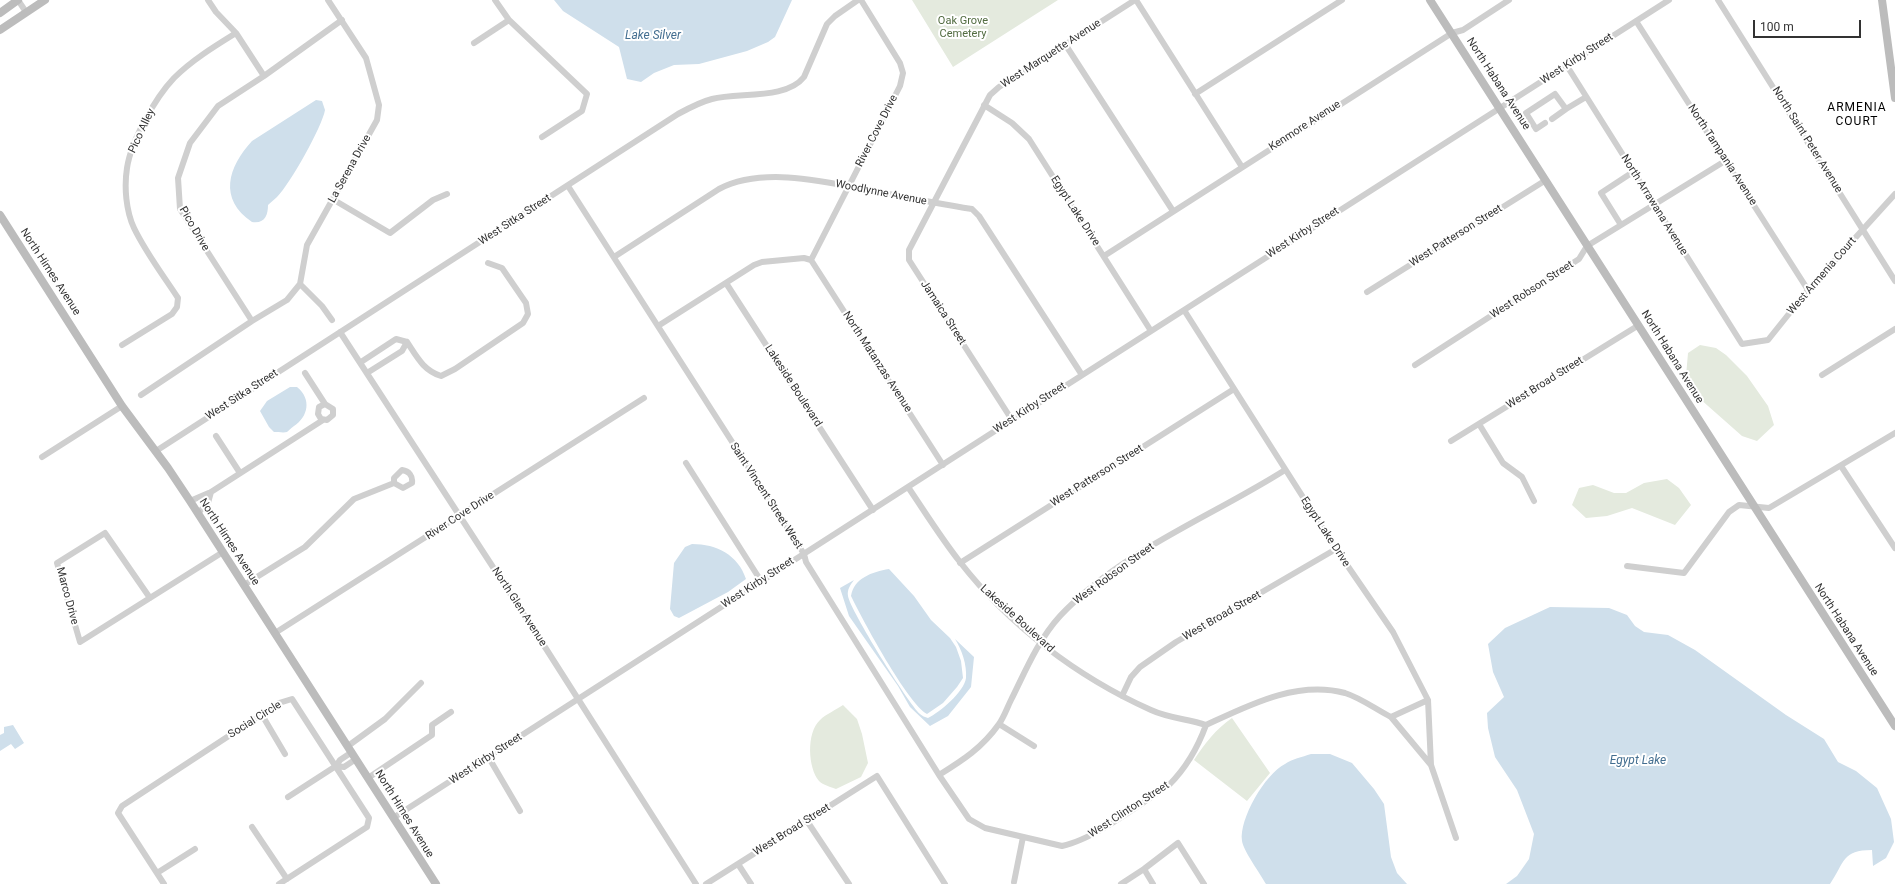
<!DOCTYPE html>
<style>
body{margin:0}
#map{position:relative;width:1895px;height:884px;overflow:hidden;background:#fff;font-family:Roboto,sans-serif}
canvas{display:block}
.scale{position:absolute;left:1753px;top:20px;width:108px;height:18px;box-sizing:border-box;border:2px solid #323232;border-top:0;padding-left:5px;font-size:12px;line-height:14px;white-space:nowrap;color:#323232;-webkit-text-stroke:3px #fff;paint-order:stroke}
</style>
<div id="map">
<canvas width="1895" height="884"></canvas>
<div class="scale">100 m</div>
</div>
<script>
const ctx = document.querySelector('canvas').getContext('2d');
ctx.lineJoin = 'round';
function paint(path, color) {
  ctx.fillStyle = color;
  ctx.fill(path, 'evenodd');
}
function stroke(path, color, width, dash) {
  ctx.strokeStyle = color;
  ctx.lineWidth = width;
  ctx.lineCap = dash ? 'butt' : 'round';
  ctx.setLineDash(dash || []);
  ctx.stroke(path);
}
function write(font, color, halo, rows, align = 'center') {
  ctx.font = font + ' Roboto,sans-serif';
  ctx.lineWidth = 4;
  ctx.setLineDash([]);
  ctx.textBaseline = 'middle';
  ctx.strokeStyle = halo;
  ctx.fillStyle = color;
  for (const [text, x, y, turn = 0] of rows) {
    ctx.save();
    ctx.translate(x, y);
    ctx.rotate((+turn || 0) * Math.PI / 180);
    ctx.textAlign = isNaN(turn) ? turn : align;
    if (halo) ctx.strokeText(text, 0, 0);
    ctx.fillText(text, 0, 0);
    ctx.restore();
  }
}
const green = new Path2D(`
 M912 0H1058L953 67Z
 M1700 345 1716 348 1726 355 1747 376 1768 406 1774 425 1757 441 1742 436 1699 398 1686 376 1688 353Z
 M1667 479 1679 488 1691 505 1675 525 1632 508 1607 516 1586 518 1572 505 1579 488 1593 485 1614 493H1626L1644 483Z
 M843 705 857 719 862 734 868 763 861 777 836 789C831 787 823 785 819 781 808 768 806 733 820 720 826 714 836 710 843 705Z
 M1232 718 1270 773 1247 801 1194 760C1205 743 1215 730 1232 718Z`);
const water = new Path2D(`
 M554 0H792L775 37 768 42 747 51 699 64 674 65 654 73 641 82 627 79 619 47 563 11Z
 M316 100 322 101 325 110C322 127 290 184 277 197 274 200 271 202 268 205 268 215 265 224 252 222 218 199 228 167 252 141Z
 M290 387H297C312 399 308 417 294 426 291 428 288 431 287 432 284 433 278 432 274 432L269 427 260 411 267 401Z
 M692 544C717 544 738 555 746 579L728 592 679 618 674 616 670 609 674 563 685 547Z
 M889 569 914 596 931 620 950 638 956 647 961 661 963 678 957 687 943 703 927 714C908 704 862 619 851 596 854 578 872 572 889 569Z
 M854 580C850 585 847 590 848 596 850 610 908 703 920 714 922 716 925 717 928 718 940 712 964 692 966 678 967 665 962 650 955 639L974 657 971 687 948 716 930 726 910 707 898 686 849 616 840 588Z
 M1550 607 1609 608 1627 615 1635 626 1644 632 1668 635 1695 650 1786 715 1824 739 1838 762 1856 771 1877 788 1891 819 1894 842 1886 858 1873 866 1872 850C1842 850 1845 862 1830 884H1506L1517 876 1529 859 1534 834 1517 790 1495 757 1488 728 1487 713 1504 697 1493 672 1488 644 1505 628Z
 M13 725 24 743 15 749 11 744 0 751V735L4 733V727Z
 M1311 754H1330L1352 763 1374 789 1384 804 1391 857 1397 873 1407 884H1266C1261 875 1243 850 1242 841 1239 819 1265 774 1285 764 1292 759 1302 757 1311 754Z`);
const street = new Path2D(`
 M18 0 26 12
 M208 0 216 12 236 33 264 76
 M495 0 509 20 587 94 582 111 542 137
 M1136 0 1242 167
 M1718 0 1895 281
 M1636 21 1808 290
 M474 43 509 20
 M1065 44 1173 211
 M1567 66 1742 344 1768 340 1808 290 1895 194
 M1195 94 1342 0
 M984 105 1012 123 1029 139 1151 331
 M1552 119 1566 109
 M1545 123 1536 129 1526 113 1555 94 1566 109 1586 97
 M568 186 804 554 806 562 939 775 969 819 985 828 1062 846C1095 839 1140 804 1169 785 1185 769 1198 747 1206 725 1249 705 1297 680 1345 693 1361 698 1377 710 1391 717L1428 700
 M334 200 390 233 433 200 447 194
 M1621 225 1601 193 1633 172
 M1104 256 1452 33 1463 30 1509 0
 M614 257 719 189C764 165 831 183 878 192 909 198 940 204 972 209L979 216 1082 375
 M811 260 943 465
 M726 283 873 510
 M300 284 322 306 332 320
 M1367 292 1546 180
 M1184 310 1336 549 1393 632 1428 700 1431 765
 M252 321 287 300 300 284 307 245 377 120 379 105 366 58 328 0
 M658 326 754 265 762 262 804 258 811 260 900 86 903 73 900 63 861 0
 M340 332 543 644 696 884
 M407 342C417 357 423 370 441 376L455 369 523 323 528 314 526 303 502 268 488 263
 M122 345 172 314 177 307 178 298C163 275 146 253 134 228 126 211 124 187 127 168 131 141 155 98 174 78 192 60 215 46 236 33
 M361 362 396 339 407 342 402 351 367 373
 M1415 365 1579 259 1587 246 1725 161
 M305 373 325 404 333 409V415L327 420 321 419 318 414 319 407 325 404
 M1822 375 1895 329
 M141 395 252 321 180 209 178 178 190 143 218 106 264 76 342 20
 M1012 420 909 260V250L990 95 999 87 1135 0
 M1479 424 1503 463 1522 477 1534 501
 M216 436 240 473
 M1451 441 1639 325
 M156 451 678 114C689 108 700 102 712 99 739 92 786 100 804 77L827 24 835 16 858 0
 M42 457 122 406
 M686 463 761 581
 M1841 466 1895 548
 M908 487C925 512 941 538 960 562 1009 625 1077 677 1151 710 1168 718 1188 719 1206 725
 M190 501 211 492 323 420
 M198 513 208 503 211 492
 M960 563 1234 389
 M1627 566 1684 573 1729 512 1739 505 1769 508 1895 433
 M244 585 305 547 354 499 394 483V478L402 470C409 471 413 476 412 483L403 488 394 483
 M150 598 105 533 57 563 80 642 223 552
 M275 633 644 398
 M1122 696 1131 677 1140 667 1176 642 1336 549
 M262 715 285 754
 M1391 717 1431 765 1456 838
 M999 724 1034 746
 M348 746 385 719 421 683
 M489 758 520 811
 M336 766 344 767 356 759
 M939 775C963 760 982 748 999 724 1004 717 1007 708 1011 700 1025 672 1038 640 1060 616 1121 551 1211 517 1285 470
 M368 778 432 735V725L451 712
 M288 797 336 766 340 760 352 752
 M393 818 1012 420 1669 0
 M807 821 849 884
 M252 827 287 879
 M738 864 751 884
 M1144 869 1153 884
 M157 873 195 849
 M1014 882 1023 837
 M164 884 118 813 122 806 279 703 292 699 369 818 367 827 279 884
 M706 884 877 776 945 884
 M1121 884 1144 869 1178 843 1204 884`);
const secondary = new Path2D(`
 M1430 0 1895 726
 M1882 0 1895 98
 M0 13 18 0
 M0 30 45 0
 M0 215 122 406 168 468 190 501 436 884`);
const parkNames = [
 ["Oak Grove",963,21],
 ["Cemetery",963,34]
];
const streetNames = [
 ["West Marquette Avenue",1051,54,-33],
 ["West Kirby Street",1577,59,-33],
 ["North Habana Avenue",1498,84,57],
 ["Kenmore Avenue",1305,126,-33],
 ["Pico Alley",142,131,-65],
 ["River Cove Drive",877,131,-63],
 ["North Saint Peter Avenue",1807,140,58],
 ["North Tampania Avenue",1722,155,57],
 ["La Serena Drive",350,169,-61],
 ["Woodlynne Avenue",881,193,11],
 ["North Arrawana Avenue",1654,205,58],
 ["Egypt Lake Drive",1075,211,57],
 ["West Sitka Street",515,220,-33],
 ["Pico Drive",194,229,60],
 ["West Kirby Street",1303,233,-33],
 ["West Patterson Street",1456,236,-32],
 ["North Himes Avenue",50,272,57],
 ["West Armenia Court",1822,276,-49],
 ["West Robson Street",1532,290,-33],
 ["Jamaica Street",943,313,57],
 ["North Habana Avenue",1672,357,58],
 ["North Matanzas Avenue",877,362,57],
 ["West Broad Street",1545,383,-32],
 ["Lakeside Boulevard",793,386,57],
 ["West Sitka Street",242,395,-33],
 ["West Kirby Street",1030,408,-33],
 ["West Patterson Street",1097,476,-32],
 ["Saint Vincent Street West",766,496,57],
 ["River Cove Drive",460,516,-33],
 ["Egypt Lake Drive",1325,532,57],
 ["North Himes Avenue",229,542,57],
 ["West Robson Street",1114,574,-36],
 ["West Kirby Street",758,583,-33],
 ["Marco Drive",67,596,75],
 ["North Glen Avenue",519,607,57],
 ["West Broad Street",1222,616,-30],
 ["Lakeside Boulevard",1017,619,42],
 ["North Habana Avenue",1846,630,57],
 ["Social Circle",255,720,-32],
 ["West Kirby Street",486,759,-33],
 ["West Clinton Street",1129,810,-33],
 ["North Himes Avenue",404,814,58],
 ["West Broad Street",792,830,-32]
];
const waterNames = [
 ["Lake Silver",653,36],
 ["Egypt Lake",1638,761]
];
const neighbourhoodNames = [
 ["ARMENIA",1857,108],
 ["COURT",1857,122]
];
paint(green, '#e4eade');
paint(water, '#cfdfeb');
stroke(street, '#cfcfcf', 6);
stroke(secondary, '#bcbcbc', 8);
write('11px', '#526c41', '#fff', parkNames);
write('11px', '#323232', '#fff', streetNames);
write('italic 12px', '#436e90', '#fff', waterNames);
ctx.letterSpacing = '1px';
write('12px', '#000', '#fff', neighbourhoodNames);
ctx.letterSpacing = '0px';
</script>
